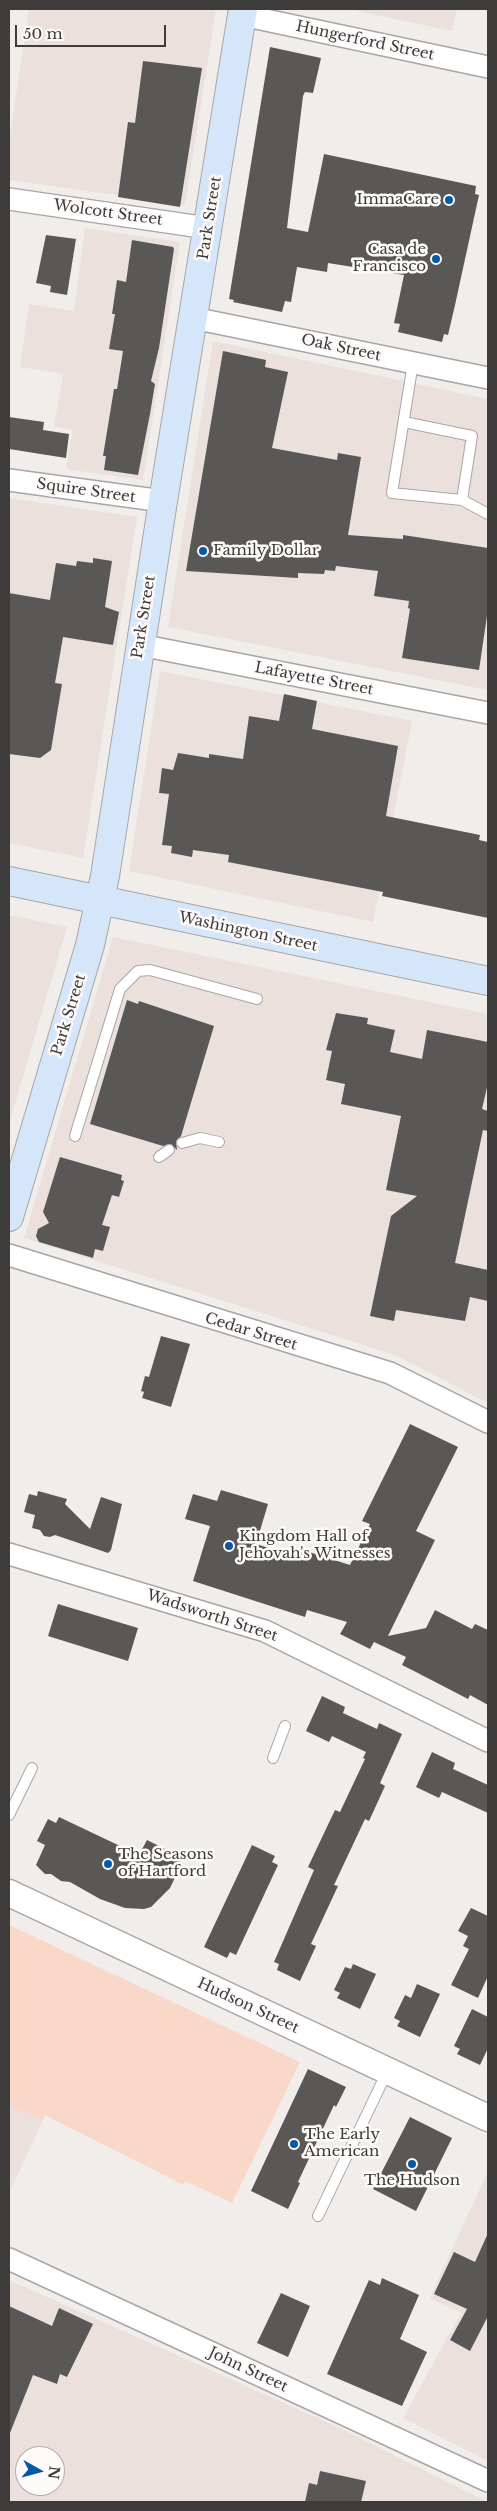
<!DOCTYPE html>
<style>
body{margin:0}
#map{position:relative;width:497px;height:2511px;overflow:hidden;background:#f0edeb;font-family:"Libre Baskerville",serif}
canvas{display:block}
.frame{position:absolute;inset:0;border:10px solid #3d3c3b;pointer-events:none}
.north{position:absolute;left:15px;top:2446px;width:50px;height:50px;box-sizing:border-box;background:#fefaf9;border:1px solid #b1aead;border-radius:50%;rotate:97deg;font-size:14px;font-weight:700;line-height:20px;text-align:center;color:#3d3c3b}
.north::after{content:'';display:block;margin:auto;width:18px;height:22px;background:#0758a6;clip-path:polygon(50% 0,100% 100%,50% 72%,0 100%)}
.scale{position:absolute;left:15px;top:25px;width:151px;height:22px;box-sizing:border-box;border:2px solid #3d3c3b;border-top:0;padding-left:6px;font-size:15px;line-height:18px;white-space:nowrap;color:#3d3c3b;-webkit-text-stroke:4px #fefaf9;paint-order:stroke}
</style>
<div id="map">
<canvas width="497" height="2511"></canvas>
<div class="frame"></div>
<div class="north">N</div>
<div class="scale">50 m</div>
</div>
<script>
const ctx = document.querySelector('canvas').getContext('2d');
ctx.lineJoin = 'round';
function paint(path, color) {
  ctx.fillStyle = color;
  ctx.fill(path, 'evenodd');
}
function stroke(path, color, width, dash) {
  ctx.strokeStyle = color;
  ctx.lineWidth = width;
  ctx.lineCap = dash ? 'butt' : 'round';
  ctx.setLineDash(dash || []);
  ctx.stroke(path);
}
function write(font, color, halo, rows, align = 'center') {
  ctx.font = font + ' "Libre Baskerville",serif';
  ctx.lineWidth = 5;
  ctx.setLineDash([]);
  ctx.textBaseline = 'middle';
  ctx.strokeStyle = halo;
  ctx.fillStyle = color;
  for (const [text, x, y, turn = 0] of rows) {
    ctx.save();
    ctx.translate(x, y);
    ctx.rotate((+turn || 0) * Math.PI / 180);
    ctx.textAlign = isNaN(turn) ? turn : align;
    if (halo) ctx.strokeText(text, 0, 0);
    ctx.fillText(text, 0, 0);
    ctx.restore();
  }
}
const built = new Path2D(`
 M29 9H216L185 205 9 180V141Z
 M347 9H457L452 31Z
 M85 228 180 242 143 480 66 469 73 430 54 426 63 374 20 367 29 304 74 311Z
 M213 341 488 399V690L168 627Z
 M9 498 137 517 83 858 9 843Z
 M160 671 412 721 373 922 129 871Z
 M9 915 67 927 9 1124Z
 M113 937 488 1014V1403L395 1355 24 1238Z
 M9 2106 43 2120 9 2193Z
 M488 2171V2461L403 2418 461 2313 430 2298Z
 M9 2280 340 2428 488 2502H9ZM25 2456H55V2486H25Z`);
const green = new Path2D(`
 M9 1925 300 2062 232 2203 185 2181 183 2185 45 2115 43 2120 9 2106Z`);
const building = new Path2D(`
 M270 47 321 58 313 93 305 92 303 96 287 228 308 232 324 154 476 186 475 194 479 195 455 305 448 335 444 334 442 342 398 332 400 324 394 323 404 275 328 263 327 272 297 267 291 302 285 301 282 312 233 302 234 300 229 299Z
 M143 61 202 68 180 207 118 197 128 122 135 123Z
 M46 235 76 239 67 295 50 292 51 286 36 283Z
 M132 240 173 247 174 249 159 348 151 381 155 384 150 414 138 475 104 470 106 456H103L114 389H117L123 351 109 349 115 314H112L117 280 126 282Z
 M223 351 266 360 265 367 288 372 272 448 337 460 338 453 361 457 348 535 403 539V535L488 548V609L479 670 402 658 410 609 408 608 409 601 374 596 378 571 336 566 335 571 325 570 324 574 298 573V578L186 571Z
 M9 417 44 422 43 430 69 434 66 458 9 449Z
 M93 558 112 561 105 607 119 612 113 645 63 637 55 683 62 684 51 750 40 758 9 754V593L50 600 56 563 76 566 77 561 93 563Z
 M284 694 317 701 312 729 398 746 386 816 480 835 479 840 488 842V918L382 896 383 892 228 862 229 855 193 850 192 857 171 853 172 846 162 845 169 794 159 793 162 768 173 770 178 753 209 758V754L243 759 249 716 279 721Z
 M127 1000 138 1004 139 1001 214 1026 181 1136 176 1141 177 1150 171 1144 163 1146 90 1124Z
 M336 1013 368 1018 367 1024 395 1030 390 1052 422 1059 427 1030 488 1042V1083L482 1109 488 1111V1131L483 1130 455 1263 488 1270V1301L470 1297 465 1321 396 1310 394 1321 370 1316 391 1216 417 1196 386 1190 401 1116 341 1104 345 1084 326 1080 332 1051 326 1050Z
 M60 1157 122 1175 121 1180 124 1181 119 1197 112 1195 102 1225 110 1227 103 1251 95 1249 93 1258 39 1242 36 1236 38 1229 49 1223 43 1212Z
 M161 1336 190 1344 171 1407 142 1398 144 1392 141 1391 145 1376 149 1377Z
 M410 1424 458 1447 416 1531 435 1540 388 1636 426 1628 435 1610 472 1629 475 1624 488 1630V1705L470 1695 468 1699 414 1671 402 1665 406 1657 374 1642 370 1649 340 1634 347 1622 307 1610 305 1617 193 1581 210 1526 185 1519 193 1494 217 1501 221 1490 268 1504 256 1544 287 1554 290 1546 350 1565 370 1524 362 1521Z
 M38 1491 67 1499 65 1504 90 1529 101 1497 122 1504 111 1550 108 1553 55 1535 50 1537 44 1536 40 1530 32 1528 35 1515 24 1512 29 1494 37 1496Z
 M58 1604 138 1628 128 1661 48 1636Z
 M322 1696 345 1707 343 1713 377 1729 379 1723 402 1734 380 1783 385 1786 369 1821 365 1819 334 1885 338 1886 311 1944 316 1946 300 1981 277 1970 279 1964 274 1962 314 1870 308 1867 335 1810 340 1812 365 1759 363 1758 366 1752 332 1736 329 1742 306 1731Z
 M432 1752 455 1763 453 1769 488 1785V1813L442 1792 439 1798 416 1787Z
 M59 1817 139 1855 147 1840 181 1857 180 1867 170 1888 151 1907 144 1909 125 1908 100 1899 70 1882 61 1881 51 1874H45L36 1865 45 1845 37 1841 48 1819 56 1823Z
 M252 1845 275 1856 272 1862 278 1865 236 1955 230 1952 227 1958 204 1947Z
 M471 1908 488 1916V1976L478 1998 451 1985 469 1949 463 1946 468 1936 458 1931Z
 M353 1964 376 1974 360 2009 337 1998 340 1993 334 1990 345 1967 351 1969Z
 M417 1984 440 1994 420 2037 397 2026 400 2021 394 2018 405 1995 411 1998Z
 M472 2009 488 2017V2048L480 2065 457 2054 460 2049 454 2046Z
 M308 2069 346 2087 336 2107 334 2105 298 2182 300 2183 288 2209 251 2191Z
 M410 2117 452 2138 416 2211 373 2189Z
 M488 2233V2316L470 2351 450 2340 467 2309 434 2294 454 2252 475 2262Z
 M382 2278 419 2295 400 2339 427 2352 402 2406 327 2374 369 2280 380 2285Z
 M281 2293 310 2306 288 2357 257 2343Z
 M9 2306 52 2326 59 2308 93 2324 67 2377 60 2374 57 2384 33 2375 10 2433Z
 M320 2471 366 2481 361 2502H305L309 2483 317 2485Z`);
const service = new Path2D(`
 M404 422 472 436 462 500 392 493 413 363
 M462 500 488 514
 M75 1136 120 989 138 971 150 970 257 999
 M182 1143 200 1138 219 1142
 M159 1157 169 1150
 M273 1758 285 1726
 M9 1815 32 1768
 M318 2216 387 2072`);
const minor = new Path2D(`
 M242 15 488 67
 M9 199 208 228
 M193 318 488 378
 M9 480 163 501
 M140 645 488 713
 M9 1255 390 1373 488 1422
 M9 1554 265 1631 488 1741
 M9 2259 488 2481`);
const tertiary = new Path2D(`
 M9 1893 488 2118`);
const secondary = new Path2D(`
 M9 881 488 981
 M9 1217 90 945 105 876 163 501 243 9`);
const markers = [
 [449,200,5,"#0758a6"],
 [436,259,5,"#0758a6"],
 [203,551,5,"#0758a6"],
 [229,1546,5,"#0758a6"],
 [108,1864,5,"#0758a6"],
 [294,2144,5,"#0758a6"],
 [412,2164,5,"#0758a6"]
];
const streetNames = [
 ["Hungerford Street",365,41,12],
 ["Wolcott Street",108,213,8],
 ["Park Street",210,218,-81],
 ["Oak Street",341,348,12],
 ["Squire Street",86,491,8],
 ["Park Street",144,617,-81],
 ["Lafayette Street",314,679,11],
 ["Washington Street",248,932,12],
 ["Park Street",69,1015,-73],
 ["Cedar Street",251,1332,17],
 ["Wadsworth Street",212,1616,18],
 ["Hudson Street",248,2006,25],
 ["John Street",248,2370,25]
];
const poiNames = [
 ["ImmaCare",439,200,"right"],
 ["Casa de",426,250,"right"],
 ["Francisco",426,267,"right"],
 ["Family Dollar",213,551],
 ["Kingdom Hall of",239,1537],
 ["Jehovah's Witnesses",239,1554],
 ["The Seasons",118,1855],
 ["of Hartford",118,1872],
 ["The Early",304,2135],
 ["American",304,2152],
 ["The Hudson",412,2181,"center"]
];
paint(built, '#ebe0db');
paint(green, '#f9d8c9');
paint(building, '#5a5856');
stroke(service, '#a9a5a4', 12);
stroke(minor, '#a9a5a4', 24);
stroke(tertiary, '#a9a5a4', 29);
stroke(secondary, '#a9a5a4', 30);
stroke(service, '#fff', 10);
stroke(minor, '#fff', 21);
stroke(tertiary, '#fff', 26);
stroke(secondary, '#d6e6fa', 28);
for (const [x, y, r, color] of markers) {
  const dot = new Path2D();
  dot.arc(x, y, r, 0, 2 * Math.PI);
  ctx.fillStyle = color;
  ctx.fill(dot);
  stroke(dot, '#fefaf9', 2);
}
write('15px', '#3d3c3b', '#fefaf9', streetNames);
write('15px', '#3d3c3b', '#fefaf9', poiNames, 'left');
</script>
